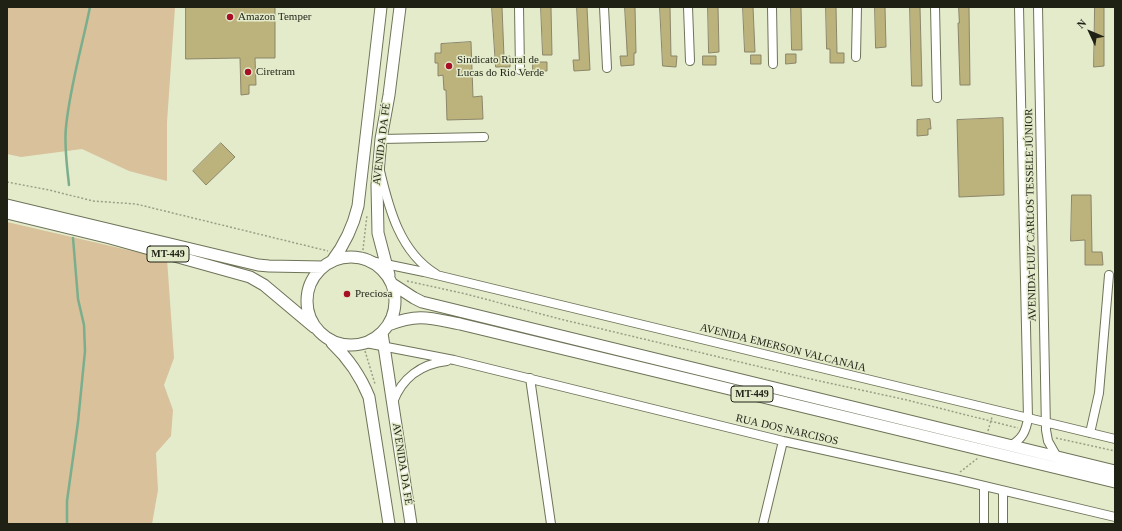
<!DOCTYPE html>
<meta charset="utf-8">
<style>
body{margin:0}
#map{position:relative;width:1122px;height:531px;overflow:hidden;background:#e3ebcb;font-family:Georgia,serif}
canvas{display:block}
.frame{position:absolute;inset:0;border:8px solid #1f2115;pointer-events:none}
.north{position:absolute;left:1070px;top:12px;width:40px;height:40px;-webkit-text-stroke:3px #e3ebcb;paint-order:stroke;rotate:314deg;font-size:11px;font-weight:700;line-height:16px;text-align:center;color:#1f2115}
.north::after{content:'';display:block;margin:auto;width:14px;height:18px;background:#1f2115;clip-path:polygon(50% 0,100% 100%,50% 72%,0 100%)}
</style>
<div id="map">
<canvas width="1122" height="531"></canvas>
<div class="frame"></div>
<div class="north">N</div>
</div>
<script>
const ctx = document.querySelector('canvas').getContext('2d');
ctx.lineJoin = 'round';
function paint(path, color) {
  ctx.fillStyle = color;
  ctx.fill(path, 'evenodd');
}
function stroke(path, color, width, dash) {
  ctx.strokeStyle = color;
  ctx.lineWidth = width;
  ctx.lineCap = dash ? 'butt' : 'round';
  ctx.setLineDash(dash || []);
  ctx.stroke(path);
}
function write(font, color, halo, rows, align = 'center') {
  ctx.font = font + ' Georgia,serif';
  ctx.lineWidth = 3;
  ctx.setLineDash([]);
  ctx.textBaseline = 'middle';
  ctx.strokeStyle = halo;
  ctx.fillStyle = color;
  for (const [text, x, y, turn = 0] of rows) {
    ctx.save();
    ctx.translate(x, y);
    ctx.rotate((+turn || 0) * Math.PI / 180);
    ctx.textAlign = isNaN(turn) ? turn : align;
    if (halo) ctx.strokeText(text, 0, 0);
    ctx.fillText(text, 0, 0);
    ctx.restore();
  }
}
const green = new Path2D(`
 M7 7H175L167 122V181L129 171 82 149 21 157 7 154Z
 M7 222 167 259 174 358 164 385 173 410 171 436 156 453 158 490 152 524H7Z`);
const stream = new Path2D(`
 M69 185C67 166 64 145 66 127 70 86 82 47 90 7
 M67 524V501L78 422 85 351 84 325 78 299 73 238`);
const building = new Path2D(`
 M186 7H275V58H255L256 85H249V94L241 95 240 58 186 59Z
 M492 7H502L504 57 510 56V67H496Z
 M541 7H551L552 55H543Z
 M577 7H587L590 70 574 71 573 60H579Z
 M625 7H635L636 53H634V65L621 66 620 56H627Z
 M660 7H670L671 56H677L676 67 663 66Z
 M708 7H718L719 52 709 53Z
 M743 7H753L755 52H745Z
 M791 7H801L802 50H792Z
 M826 7H836L837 53H844V63H830V49H827Z
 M875 7H885L886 47 876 48Z
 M910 7H920L922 86H912Z
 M959 7H969L970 85H960L958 23H959Z
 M1095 7H1104V66L1094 67Z
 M471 42 473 97 482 96 483 119 447 120 446 90H444L443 75 438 76V63H435V53H441V44Z
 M786 54H796V63L786 64Z
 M751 55H761V64H751Z
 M703 56H716V65H703Z
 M533 62H547V71H533Z
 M1003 118 1004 195 959 197 957 120Z
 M930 119 931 129H928V135L917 136V120Z
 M221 143 235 157 206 185 193 171Z
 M1072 195H1091L1092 252H1102L1103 265H1085V240L1071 241Z`);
const path = new Path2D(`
 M7 182 49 190 93 201 136 204 328 251
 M362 258 367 215
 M407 281 466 294 560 319 815 380 907 400 1018 428
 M365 351 375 384
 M988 431 992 417
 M1056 438 1115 451
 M960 472 978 458`);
const minor = new Path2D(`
 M519 7 520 70
 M604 7 607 68
 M688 7 690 61
 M772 7 773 64
 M935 7 937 98
 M1038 7 1046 430 1048 441 1057 457
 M856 57 857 7
 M381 139 484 137
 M380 171C389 209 400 252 436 274
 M371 261 424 272 1115 439
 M366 343 454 360 783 441 955 479 1115 517
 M530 378 551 524
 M393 402C402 378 421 364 447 361
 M1090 433 1099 393 1109 275
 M1010 446C1022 439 1026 432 1028 418L1019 7
 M984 486V524
 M1003 491V524
 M763 524 783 441`);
const major = new Path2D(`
 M7 205 258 265 269 266 323 267
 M7 213 110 238 250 277 264 285 314 327
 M307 301a44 44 0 1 1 88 0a44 44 0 1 1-88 0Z
 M332 261C345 244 353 227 358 206L381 7
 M389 275 378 233 377 185 381 139 389 95 400 7
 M394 285 414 298 422 302 1115 471
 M388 325C419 313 430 318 460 324L1115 482
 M382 333 411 524
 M332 343C349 359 360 375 369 397L389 524`);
const markers = [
 [230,17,4,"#a70f25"],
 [449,66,4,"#a70f25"],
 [248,72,4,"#a70f25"],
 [347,294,4,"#a70f25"]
];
const shields = [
 [168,254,42],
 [752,394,42]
];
const shieldNames = [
 ["MT-449",168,254],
 ["MT-449",752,394]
];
const poiNames = [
 ["Amazon Temper",238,17],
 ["Sindicato Rural de",457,60],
 ["Lucas do Rio Verde",457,73],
 ["Ciretram",256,72],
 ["Preciosa",355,294]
];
const streetNames = [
 ["AVENIDA DA FÉ",382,144,-83],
 ["AVENIDA LUIZ CARLOS TESSELE JÚNIOR",1031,215,-91],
 ["AVENIDA EMERSON VALCANAIA",783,348,14],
 ["RUA DOS NARCISOS",787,430,13],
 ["AVENIDA DA FÉ",402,464,81]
];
paint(green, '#d8c19b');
stroke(stream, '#7aae8d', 2.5);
paint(building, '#bcb27b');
stroke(building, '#8b8669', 1);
stroke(minor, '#6e7458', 10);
stroke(major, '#6e7458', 13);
stroke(path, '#999f86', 1.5, [2, 2]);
stroke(minor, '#fff', 8);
stroke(major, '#fff', 11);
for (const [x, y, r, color] of markers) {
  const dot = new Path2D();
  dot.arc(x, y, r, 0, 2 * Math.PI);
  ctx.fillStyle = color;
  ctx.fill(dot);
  stroke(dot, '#e3ebcb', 1.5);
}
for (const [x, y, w] of shields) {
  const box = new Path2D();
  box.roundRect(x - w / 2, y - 8, w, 16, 3);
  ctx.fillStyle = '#e3ebcb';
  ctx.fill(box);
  stroke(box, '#1f2115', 1);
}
write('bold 10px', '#1f2115', null, shieldNames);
write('11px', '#1f2115', '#e3ebcb', poiNames, 'left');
write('11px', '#1f2115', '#e3ebcb', streetNames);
</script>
